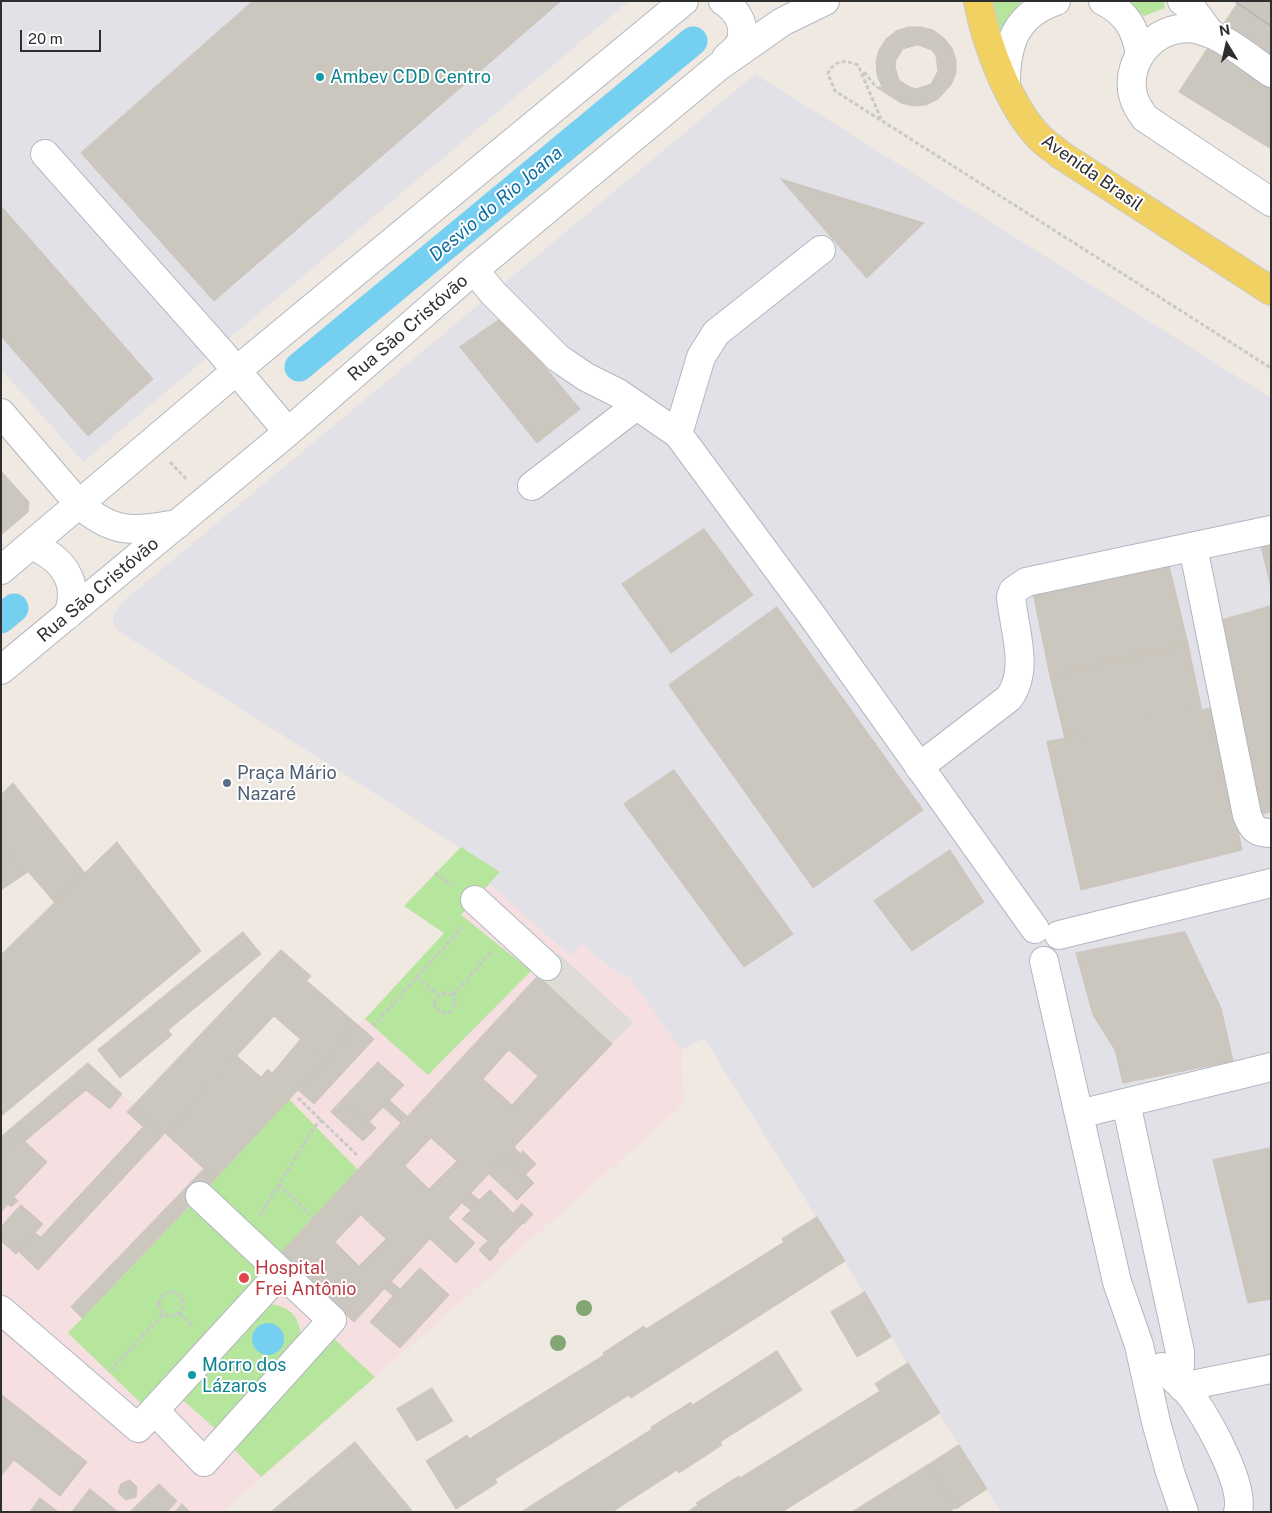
<!DOCTYPE html>
<meta charset="utf-8">
<style>
body{margin:0}
#map{position:relative;width:1272px;height:1513px;overflow:hidden;background:#efe9e1;font-family:"Public Sans",sans-serif}
canvas{display:block}
.frame{position:absolute;inset:0;border:2px solid #2e2e2e;pointer-events:none}
.north{position:absolute;left:1202px;top:20px;width:50px;height:50px;-webkit-text-stroke:4px #fff;paint-order:stroke;rotate:351deg;font-size:14px;font-weight:700;line-height:20px;text-align:center;color:#2e2e2e}
.north::after{content:'';display:block;margin:auto;width:18px;height:22px;background:#2e2e2e;clip-path:polygon(50% 0,100% 100%,50% 72%,0 100%)}
.scale{position:absolute;left:20px;top:30px;width:81px;height:22px;box-sizing:border-box;border:2px solid #2e2e2e;border-top:0;padding-left:6px;font-size:15px;line-height:18px;white-space:nowrap;color:#2e2e2e;-webkit-text-stroke:4px #fff;paint-order:stroke}
</style>
<div id="map">
<canvas width="1272" height="1513"></canvas>
<div class="frame"></div>
<div class="north">N</div>
<div class="scale">20 m</div>
</div>
<script>
const ctx = document.querySelector('canvas').getContext('2d');
ctx.lineJoin = 'round';
function paint(path, color) {
  ctx.fillStyle = color;
  ctx.fill(path, 'evenodd');
}
function stroke(path, color, width, dash) {
  ctx.strokeStyle = color;
  ctx.lineWidth = width;
  ctx.lineCap = dash ? 'butt' : 'round';
  ctx.setLineDash(dash || []);
  ctx.stroke(path);
}
function write(font, color, halo, rows, align = 'center') {
  ctx.font = font + ' "Public Sans",sans-serif';
  ctx.lineWidth = 4;
  ctx.setLineDash([]);
  ctx.textBaseline = 'middle';
  ctx.strokeStyle = halo;
  ctx.fillStyle = color;
  for (const [text, x, y, turn = 0] of rows) {
    ctx.save();
    ctx.translate(x, y);
    ctx.rotate((+turn || 0) * Math.PI / 180);
    ctx.textAlign = isNaN(turn) ? turn : align;
    if (halo) ctx.strokeText(text, 0, 0);
    ctx.fillText(text, 0, 0);
    ctx.restore();
  }
}
const industrial = new Path2D(`
 M1 1H629L83 462 1 369Z
 M755 74 1271 398V1512H1001L704 1038 681 1050 626 973 621 976 582 944 570 956 490 884 499 872 118 631 114 624 113 616 120 604Z`);
const medical = new Path2D(`
 M490 884 570 956 582 944 620 976 626 973 681 1050 684 1104 223 1512H1V1137L88 1063 215 1179Z`);
const green = new Path2D(`
 M993 1H1022L1001 36Z
 M1128 1H1164L1165 8 1144 16Z
 M461 847 500 872 461 915 531 971 428 1075 365 1019 444 933 404 906Z
 M289 1099 358 1170 280 1254 210 1185Z
 M192 1204 267 1276 146 1408 68 1333Z
 M266 1304C288 1304 300 1316 301 1338L219 1432 176 1394Z
 M332 1337 375 1377 261 1477 231 1446Z`);
const plaza = new Path2D(`
 M558 953 633 1022 612 1044 538 976Z`);
const water = new Path2D(`
 M252 1339a16 16 0 1 1 32 0a16 16 0 1 1-32 0Z`);
const canal = new Path2D(`
 M299 367 693 41
 M1 619 14 608`);
const building = new Path2D(`
 M253 1H561L214 301 81 153Z
 M1239 1H1271V149L1179 92Z
 M908 27H921L933 30 944 38 952 48 956 60V73L951 85 938 99 926 105 914 106 901 103 876 87H882L877 75 876 62 879 50 886 39 896 31ZM918 45 932 50 936 56 938 71 931 84 916 89 910 87 899 80 895 67 896 60 903 49Z
 M781 179 924 223 867 278Z
 M1 206 153 379 88 436 1 336Z
 M503 317 580 409 537 443 460 347Z
 M1 471 29 502 28 512 1 535Z
 M704 529 753 595 671 653 622 584Z
 M1271 540V587L1260 543Z
 M1168 561 1188 644 1050 676 1033 593Z
 M1271 606V812L1262 814 1219 621Z
 M777 607 923 810 813 888 669 685Z
 M1188 644 1202 711 1065 739 1050 676Z
 M1212 708 1242 850 1081 890 1047 742Z
 M674 770 793 934 744 967 624 804Z
 M13 783 85 873 55 903 1 840V795Z
 M1 840 28 872 1 890Z
 M117 842 201 951 1 1116V955Z
 M950 850 984 902 912 951 874 901Z
 M243 932 261 954 168 1030 172 1035 120 1078 98 1050Z
 M1185 932 1221 1008 1233 1061 1123 1083 1115 1050 1093 1015 1076 953Z
 M281 950 311 976 165 1133 134 1105Z
 M538 976 612 1044 514 1147 521 1154 512 1163 505 1156 448 1218 475 1243 456 1263 430 1239 354 1322 280 1254ZM431 1138 457 1161 429 1189 405 1166ZM361 1215 386 1239 359 1266 335 1242Z
 M307 981 358 1025 325 1061 274 1016Z
 M358 1025 374 1039 314 1104 298 1090Z
 M301 1039 325 1061 215 1179 165 1133 237 1056 261 1077 268 1069 272 1073Z
 M509 1050 538 1076 512 1105 483 1079Z
 M378 1062 404 1085 369 1122 344 1098Z
 M88 1063 122 1094 110 1109 86 1090 25 1141 19 1136 1 1155V1137Z
 M344 1098 376 1128 363 1141 331 1112Z
 M389 1100 408 1117 402 1124 383 1107Z
 M134 1105 165 1133 38 1270 18 1251 35 1233 41 1237 143 1127 127 1112Z
 M19 1136 47 1162 14 1197 18 1201 11 1207 8 1204 1 1212V1155Z
 M1271 1148V1299L1248 1303 1213 1160Z
 M523 1151 536 1164 523 1177 510 1165Z
 M505 1156 512 1163 510 1165 523 1177 526 1175 534 1183 517 1200 489 1174Z
 M204 1169 215 1179 82 1318 71 1307Z
 M490 1190 523 1223 498 1249 462 1219 471 1210 462 1203 471 1193 479 1200Z
 M522 1204 533 1214 524 1224 513 1214Z
 M21 1205 43 1224 16 1254 1 1241V1227Z
 M817 1217 845 1261 631 1398 629 1395 495 1479 497 1483 456 1509 426 1461 467 1435 469 1439 604 1355 603 1353 644 1326 646 1329 784 1242 782 1239Z
 M488 1241 499 1251 490 1261 479 1250Z
 M420 1268 449 1295 400 1348 370 1322 393 1296 385 1289 391 1281 400 1289Z
 M865 1292 891 1337 857 1357 831 1312Z
 M777 1351 802 1390 720 1442 722 1445 679 1473 677 1470 612 1512H521L652 1429 651 1427 691 1402 692 1405Z
 M908 1363 940 1413 782 1512H687L698 1505 696 1503 739 1476 740 1478 880 1391 875 1384Z
 M432 1388 453 1421 417 1441 397 1409Z
 M2 1395 87 1462 60 1496 14 1460 1 1476Z
 M355 1442 413 1512H271Z
 M959 1445 987 1489 956 1509 928 1465Z
 M928 1465 955 1508 949 1512H852Z
 M130 1480 137 1487 136 1497 126 1500 118 1493 121 1484Z
 M159 1484 177 1501 167 1512H130Z
 M90 1489 117 1511 116 1512H72Z
 M40 1498 57 1511 56 1512H30Z
 M182 1504 190 1512H175Z`);
const path = new Path2D(`
 M864 72 876 87
 M881 119 858 65C846 60 834 59 828 74L835 91 1271 368
 M170 462 188 481
 M435 873 454 886
 M417 976 438 996
 M435 1003a10 10 0 1 1 20 0a10 10 0 1 1-20 0Z
 M453 995 492 951
 M373 1026 462 927
 M298 1098 358 1156
 M279 1185 314 1218
 M260 1215 315 1126 322 1120
 M159 1304a12 12 0 1 1 24 0a12 12 0 1 1-24 0Z
 M180 1314 194 1327
 M111 1370 163 1314`);
const minor = new Path2D(`
 M723 1C737 10 747 26 740 43 737 49 730 54 726 58
 M1103 1C1126 12 1136 29 1140 55
 M1182 1 1191 7 1210 33
 M1271 73C1249 58 1224 36 1199 30 1161 20 1124 57 1133 95 1135 104 1140 111 1145 118L1271 202
 M1006 84C1006 45 1015 15 1056 1
 M45 154 220 351 288 432
 M474 270 493 293 558 358 586 377 618 393 678 434 813 617 1035 929
 M1 413 79 504C114 535 133 531 178 524
 M678 434 701 357 716 333 821 250
 M532 486 636 406
 M31 545C62 558 81 581 68 615
 M1193 547 1247 815C1252 828 1256 833 1271 833
 M1 570 236 371 684 1
 M1 670 288 432 474 270 718 67 782 22 825 1
 M919 767 1009 698C1030 669 1014 630 1011 597L1013 591 1026 582 1271 530
 M475 900 547 966
 M1059 935 1271 883
 M1044 961 1117 1282 1139 1345 1156 1422 1170 1472 1184 1512
 M1126 1103 1180 1352V1365L1175 1380
 M1079 1114 1271 1067
 M1 1310 138 1428 281 1272
 M1162 1367C1173 1378 1188 1389 1196 1403 1211 1426 1245 1486 1238 1512
 M1182 1387 1271 1369
 M154 1410 204 1462 332 1320 200 1196`);
const major = new Path2D(`
 M978 1C986 44 1009 106 1040 138 1046 144 1054 149 1061 155L1271 291`);
const tram = new Path2D(`
 M1234 1 1271 26`);
const trees = [
 [584,1308],
 [558,1343]
];
const markers = [
 [320,77,5,"#0f9aa8"],
 [227,783,5,"#5c6f8a"],
 [244,1278,6,"#e0444e"],
 [192,1375,5,"#0f9aa8"]
];
const cultureNames = [
 ["Ambev CDD Centro",330,77],
 ["Morro dos",202,1365],
 ["Lázaros",202,1386]
];
const streetNames = [
 ["Avenida Brasil",1092,173,35],
 ["Rua São Cristóvão",408,328,-41],
 ["Rua São Cristóvão",98,590,-40]
];
const serviceNames = [
 ["Praça Mário",237,773],
 ["Nazaré",237,794]
];
const healthNames = [
 ["Hospital",255,1268],
 ["Frei Antônio",255,1289]
];
const waterNames = [
 ["Desvio do Rio Joana",496,204,-40]
];
paint(industrial, '#e3e1e8');
paint(medical, '#f5dfe0');
paint(green, '#b6e59e');
paint(plaza, '#dfdcd8');
paint(water, '#75cff0');
stroke(canal, '#75cff0', 29);
paint(building, '#cbc7bf');
stroke(building, '#cbc5ba', 1);
stroke(minor, '#b4b7c1', 30);
stroke(major, '#c9c9c9', 30);
stroke(path, '#c9c9c9', 3, [4, 2.5]);
stroke(minor, '#fff', 28);
stroke(major, '#f2d163', 28);
stroke(tram, '#a3a6b8', 1);
ctx.fillStyle = '#84a574';
for (const [x, y] of trees) {
  ctx.beginPath();
  ctx.arc(x, y, 8, 0, 2 * Math.PI);
  ctx.fill();
}
for (const [x, y, r, color] of markers) {
  const dot = new Path2D();
  dot.arc(x, y, r, 0, 2 * Math.PI);
  ctx.fillStyle = color;
  ctx.fill(dot);
  stroke(dot, '#fff', 2);
}
write('18px', '#0d838f', '#fff', cultureNames, 'left');
write('18px', '#2e2e2e', '#fff', streetNames);
write('18px', '#4e5e75', '#fff', serviceNames, 'left');
write('18px', '#be3a42', '#fff', healthNames, 'left');
write('italic 19px', '#0d6fa3', '#fff', waterNames);
</script>
